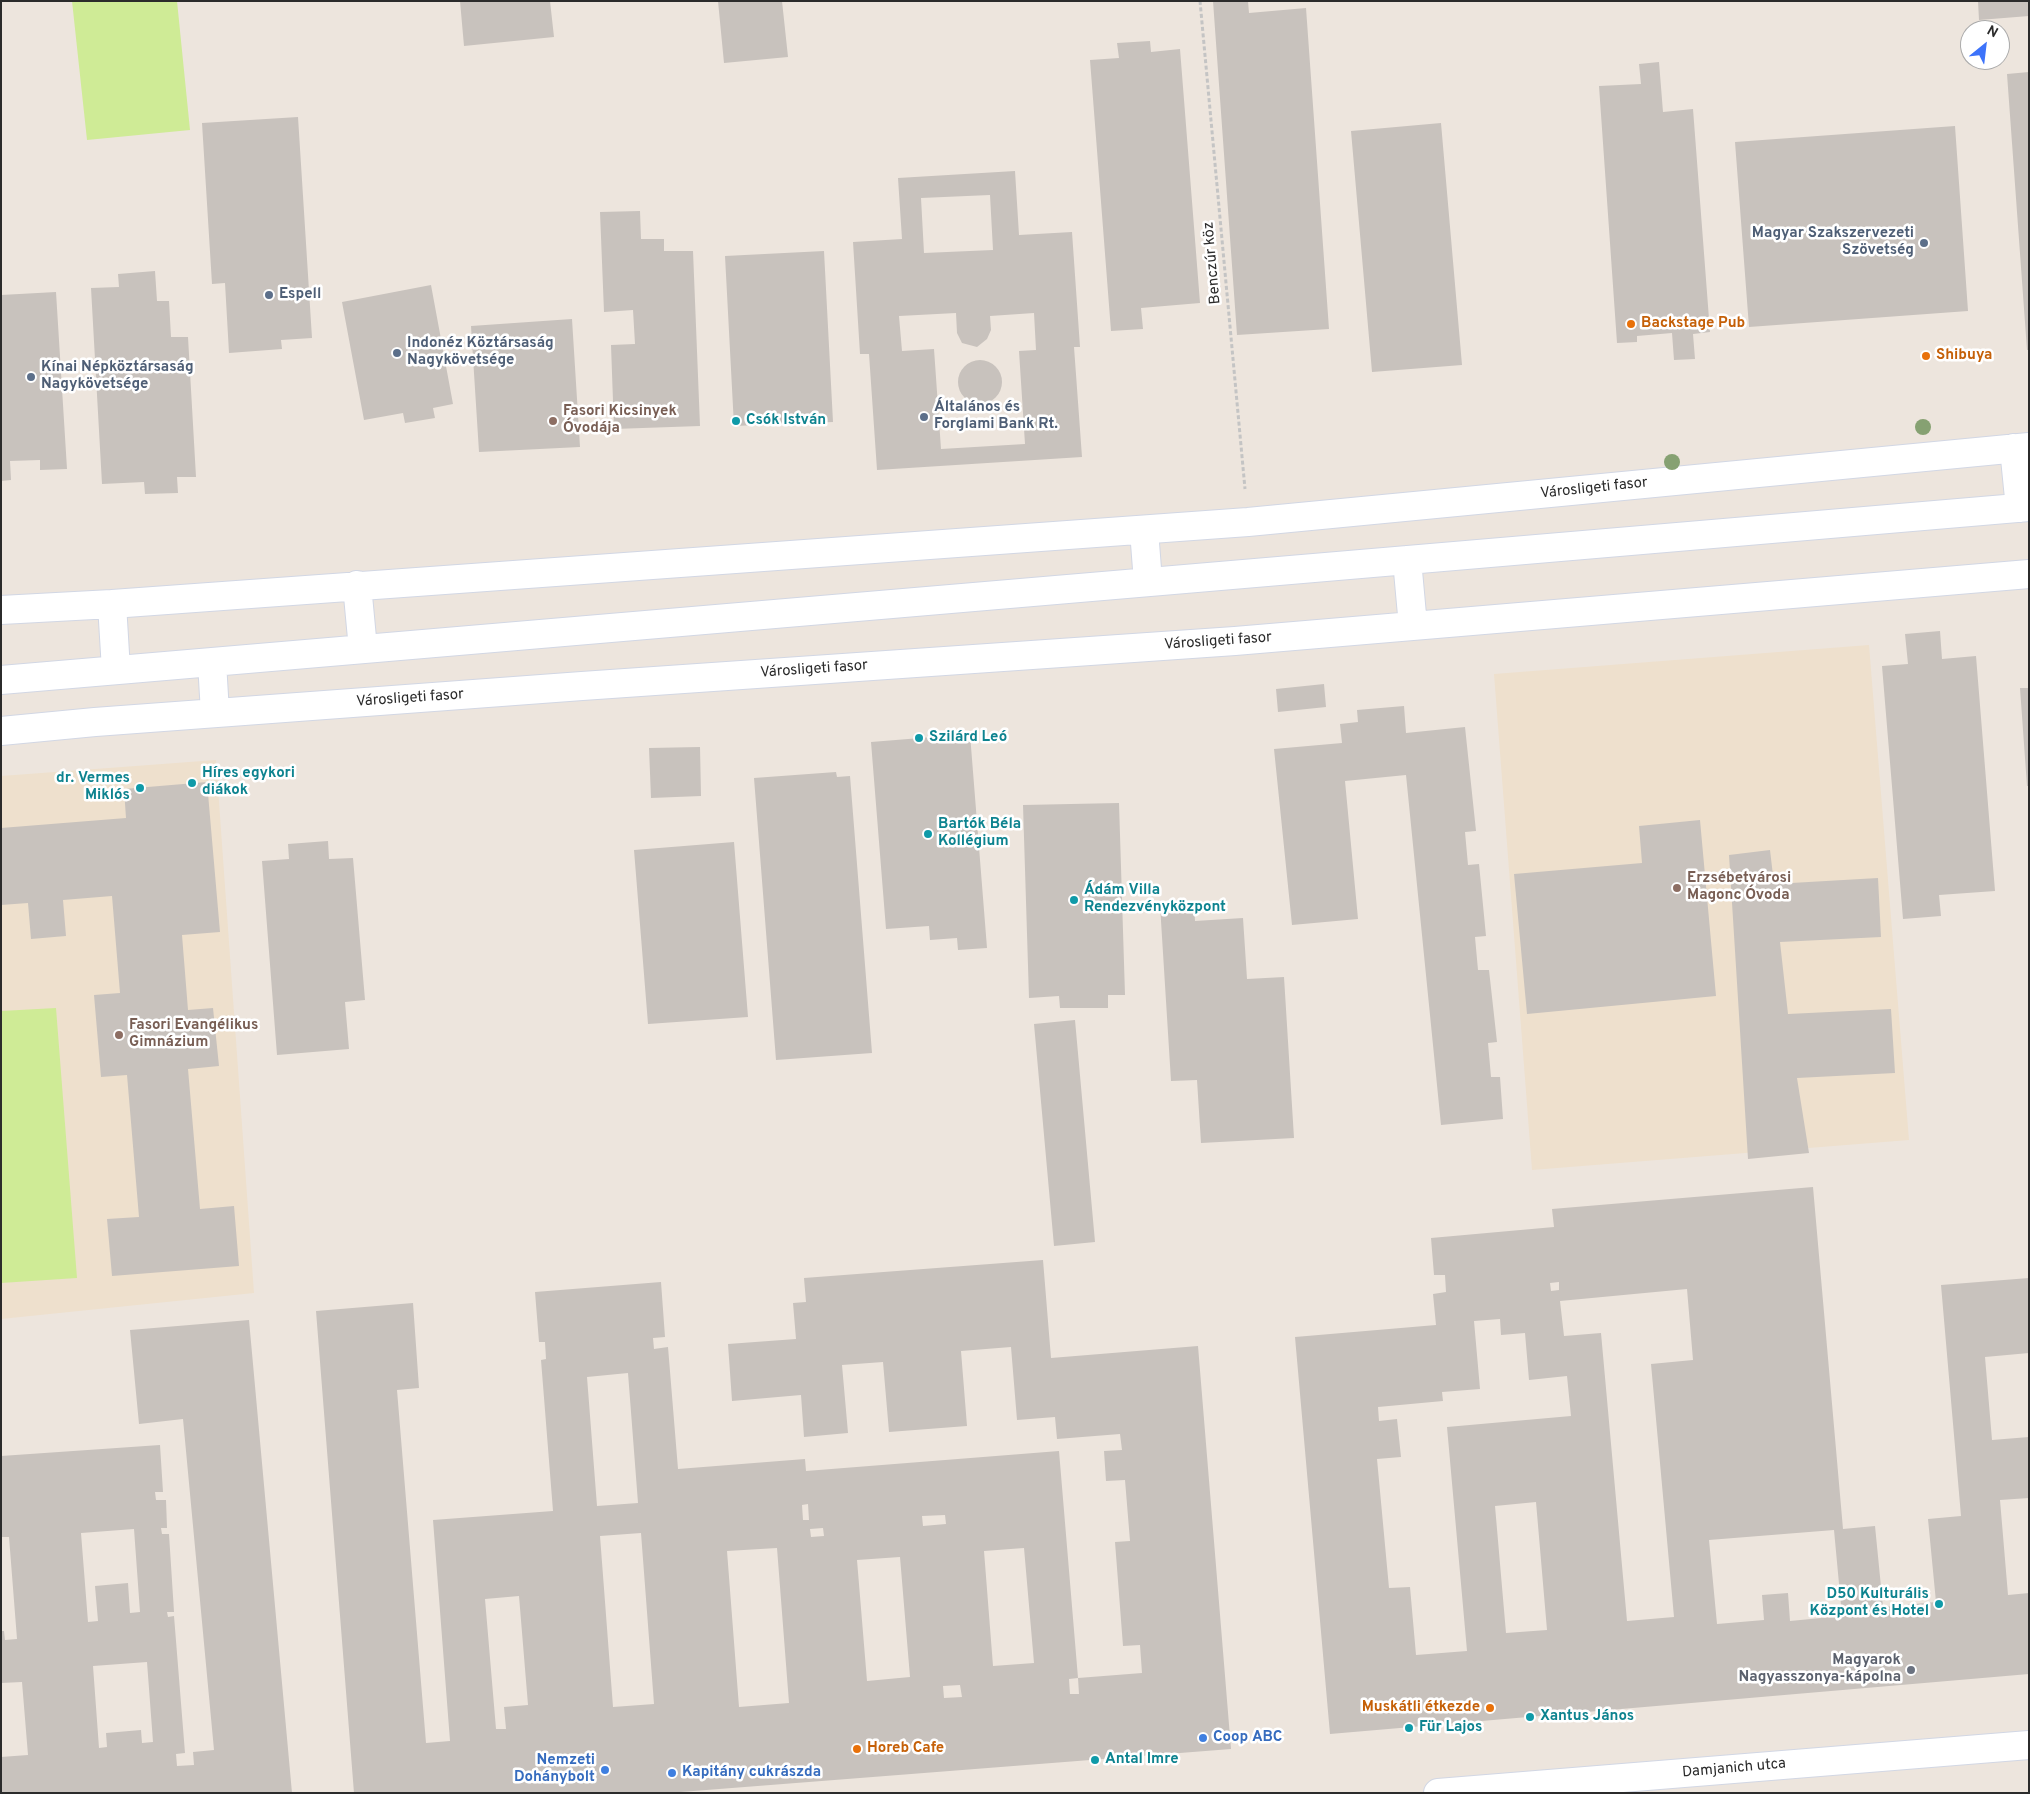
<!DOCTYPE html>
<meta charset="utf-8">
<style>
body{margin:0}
#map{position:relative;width:2030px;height:1794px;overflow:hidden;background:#ede5dd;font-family:Overpass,sans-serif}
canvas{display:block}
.frame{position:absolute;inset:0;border:2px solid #2b2b2b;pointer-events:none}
.north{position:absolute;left:1960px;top:20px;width:50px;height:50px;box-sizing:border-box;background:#fff;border:1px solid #aaa;border-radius:50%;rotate:29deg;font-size:14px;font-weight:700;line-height:20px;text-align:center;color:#2b2b2b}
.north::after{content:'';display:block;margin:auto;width:18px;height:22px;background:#3d73fa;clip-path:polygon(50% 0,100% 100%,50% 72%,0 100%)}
</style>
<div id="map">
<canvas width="2030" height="1794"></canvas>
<div class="frame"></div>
<div class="north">N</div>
</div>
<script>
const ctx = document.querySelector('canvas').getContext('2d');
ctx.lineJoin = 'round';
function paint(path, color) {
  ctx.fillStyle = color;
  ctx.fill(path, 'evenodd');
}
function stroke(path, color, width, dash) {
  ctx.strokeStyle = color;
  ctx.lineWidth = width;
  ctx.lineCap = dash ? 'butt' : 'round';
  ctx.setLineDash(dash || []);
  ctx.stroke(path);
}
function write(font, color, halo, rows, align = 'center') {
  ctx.font = font + ' Overpass,sans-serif';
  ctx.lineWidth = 5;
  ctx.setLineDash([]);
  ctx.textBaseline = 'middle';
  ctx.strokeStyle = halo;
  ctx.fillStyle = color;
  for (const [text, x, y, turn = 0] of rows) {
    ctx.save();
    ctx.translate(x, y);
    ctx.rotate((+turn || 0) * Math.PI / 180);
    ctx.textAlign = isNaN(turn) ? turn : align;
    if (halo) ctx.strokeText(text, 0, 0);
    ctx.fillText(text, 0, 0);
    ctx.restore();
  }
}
const education = new Path2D(`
 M1869 645 1909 1140 1532 1170 1494 674Z
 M216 760 254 1293 1 1319V776Z`);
const pitch = new Path2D(`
 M72 1H177L190 130 87 140Z
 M56 1008 77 1278 1 1283V1011Z`);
const building = new Path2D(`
 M460 1H550L554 37 464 46Z
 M718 1H782L788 57 724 63Z
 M1213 1H1248L1249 13 1306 8 1329 329 1237 335Z
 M1978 1H2029V16L1979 20Z
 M1150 41 1151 52 1180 49 1200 303 1141 308 1143 329 1111 331 1090 60 1119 58 1117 43Z
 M1659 62 1663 112 1693 109 1710 332 1693 334 1695 359 1674 360 1672 333 1637 336V342L1617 343 1599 86 1641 84 1639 64Z
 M2029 72V350H2027L2007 74Z
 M298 117 312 338 281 340 282 349 229 353 225 283 212 284 202 123Z
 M1441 123 1462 365 1372 372 1351 131Z
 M1955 126 1968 311 1749 327 1735 142Z
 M1015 171 1019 235 1072 232 1080 347H1074L1082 457 877 470 869 354H860L853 242 902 239 898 178ZM990 195 993 250 924 253 921 198ZM956 313 957 333 962 343 977 347 987 339 991 330 990 316 1034 313 1036 350 1019 351 1025 444 941 449 934 349 902 351 899 316Z
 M640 211 641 239H664V251H693L700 426 614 429 611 345 635 344 633 310 604 312 600 212Z
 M824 251 833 422 734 426 725 256Z
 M155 271 157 301H169L171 337H188L196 477H177L178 493 145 494 144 482 102 484 91 288 119 287 118 274Z
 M431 285 453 404 433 408 435 418 405 423 403 413 364 420 342 302Z
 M56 292 67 469 40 470V460L10 461 11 480 1 481V295Z
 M572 319 580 447 479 452 471 326Z
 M958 382a22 22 0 1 1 44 0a22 22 0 1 1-44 0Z
 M1940 631 1942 659 1976 656 1995 891 1939 895 1941 916 1903 919 1882 666 1908 664 1905 634Z
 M1324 684 1326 707 1278 712 1276 689Z
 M2020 688H2029V786H2027Z
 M1404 706 1406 733 1465 727 1476 831 1465 832 1468 865 1479 864 1486 936 1475 937 1478 970H1489L1497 1042 1488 1043 1491 1077H1500L1503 1119 1441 1125 1406 775 1345 781 1358 919 1292 925 1274 749 1342 743 1340 724 1358 722 1357 710Z
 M970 734 987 948 958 950 957 938 930 940 929 926 886 929 871 742Z
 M700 747 701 796 651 798 649 748Z
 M836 772 837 777 850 776 872 1053 776 1060 754 778Z
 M207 782 220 932 182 935 188 1010 213 1008 219 1066 188 1069 200 1209 234 1206 239 1266 112 1276 107 1219 139 1217 127 1075 101 1077 94 995 120 993 112 896 63 900 66 936 31 939 28 903 1 905V828L126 818 124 789Z
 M1119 803 1125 995H1108V1008H1060L1059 996 1029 998 1023 805Z
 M1700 820 1716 996 1527 1014 1514 874 1642 863 1639 826Z
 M328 841 329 859 353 858 365 1000 345 1002 349 1049 277 1055 262 861 289 859 288 844Z
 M734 842 748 1017 648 1024 634 850Z
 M1770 850 1774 884 1878 878 1881 937 1780 942 1788 1014 1891 1009 1895 1073 1797 1078 1809 1153 1748 1159 1729 855Z
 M1194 903 1195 921 1243 918 1247 979 1284 977 1294 1138 1201 1143 1197 1080 1171 1081 1160 905Z
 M1075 1020 1095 1242 1054 1246 1034 1024Z
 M1813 1187 1843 1529 1875 1526 1883 1607 1936 1602 1928 1519 1961 1516 1941 1285 2029 1278V1353L1985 1357 1992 1440 2029 1437V1498L2000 1500 2008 1595 2029 1593V1674L1330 1734 1295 1337 1436 1325 1433 1294 1446 1292 1445 1275H1434L1431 1238 1554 1227 1552 1209ZM1559 1282V1290L1551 1291 1550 1283ZM1687 1289 1693 1360 1651 1364 1674 1617 1627 1621 1601 1333 1564 1336 1560 1301ZM1500 1319 1501 1335 1525 1333 1529 1380 1567 1376 1571 1416 1447 1427 1467 1651 1416 1655 1410 1587 1389 1588 1377 1459 1401 1457 1397 1419 1379 1421 1378 1407 1443 1401 1442 1392 1480 1389 1474 1321ZM1536 1502 1547 1630 1506 1633 1495 1506ZM1834 1530 1842 1616 1790 1621 1788 1593 1762 1595 1764 1620 1717 1624 1709 1540Z
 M1043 1260 1051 1358 1198 1346 1231 1749 668 1793H354L316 1311 413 1303 419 1388 397 1390 426 1743 450 1741 433 1520 553 1511 541 1360 546 1359 545 1342H539L535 1292 661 1282 665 1337 653 1338 654 1349 668 1347 678 1469 805 1459 806 1471 1059 1451 1078 1678 1142 1673 1140 1645 1123 1646 1115 1542 1130 1541 1125 1480 1106 1481 1104 1451 1122 1450 1120 1434 1057 1439 1055 1417 1017 1420 1011 1347 961 1351 967 1426 889 1432 883 1362 842 1365 848 1433 804 1437 801 1395 732 1401 728 1344 796 1339 793 1303 806 1302 804 1278ZM628 1373 638 1503 597 1506 587 1377ZM808 1504 809 1520H803L802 1505ZM945 1515 946 1524 923 1526 922 1516ZM823 1528 824 1536 811 1537 810 1529ZM641 1533 654 1704 613 1707 600 1536ZM777 1548 789 1703 739 1707 727 1551ZM1024 1548 1034 1663 993 1666 984 1551ZM900 1557 910 1677 867 1681 857 1560ZM519 1596 528 1705 504 1707 506 1729H496L485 1599ZM1078 1678 1079 1694H1070L1069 1679ZM960 1685 962 1697 944 1698 943 1686Z
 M249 1320 292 1793H1V1757L28 1755 22 1682 1 1683V1631H4L5 1640 17 1639 9 1537H1V1456L160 1445 163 1492H155L156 1500H166L167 1528H161L162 1534H169L174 1612H167L168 1617 174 1616 185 1753 176 1754 177 1766 194 1765 193 1752 214 1750 183 1419 139 1424 130 1330ZM134 1529 140 1612 130 1613 128 1583 95 1586 98 1621 88 1622 81 1533ZM147 1662 153 1742 142 1743 141 1730 106 1733 107 1747 99 1748 93 1666Z`);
const path = new Path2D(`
 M1200 1 1245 489`);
const minor = new Path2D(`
 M2014 448 2020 508
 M1144 530 1148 582
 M1407 560 1413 626
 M357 585 363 649
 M112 604 116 670
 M1 610 112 604 1248 522 2029 447
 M212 662 215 713
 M1 680 2029 507
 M1 731 95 722 582 686 1235 641 2029 574
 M1438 1793 2029 1745`);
const trees = [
 [1923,427],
 [1672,462]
];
const markers = [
 [1924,243,5,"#5c6f8a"],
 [269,295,5,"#5c6f8a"],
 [1631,324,5,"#e8710a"],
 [397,353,5,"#5c6f8a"],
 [1926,356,5,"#e8710a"],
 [31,377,5,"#5c6f8a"],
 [924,417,5,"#5c6f8a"],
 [553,421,5,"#8d6e63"],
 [736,421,5,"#0f9aa8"],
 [919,738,5,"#0f9aa8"],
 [192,783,5,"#0f9aa8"],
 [140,788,5,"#0f9aa8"],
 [928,834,5,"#0f9aa8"],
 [1677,888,5,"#8d6e63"],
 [1074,900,5,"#0f9aa8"],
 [119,1035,5,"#8d6e63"],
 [1939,1604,5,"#0f9aa8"],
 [1911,1670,5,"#6b7280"],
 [1490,1708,5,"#e8710a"],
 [1530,1717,5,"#0f9aa8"],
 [1409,1728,5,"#0f9aa8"],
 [1203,1738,5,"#3f7fe0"],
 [857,1749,5,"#e8710a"],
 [1095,1760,5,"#0f9aa8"],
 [605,1770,5,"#3f7fe0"],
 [672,1773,5,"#3f7fe0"]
];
const serviceNames = [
 ["Magyar Szakszervezeti",1914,234,"right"],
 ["Szövetség",1914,251,"right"],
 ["Espell",279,295],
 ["Indonéz Köztársaság",407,344],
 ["Nagykövetsége",407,361],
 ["Kínai Népköztársaság",41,368],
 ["Nagykövetsége",41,385],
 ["Általános és",934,408],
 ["Forglami Bank Rt.",934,425]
];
const streetNames = [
 ["Benczúr köz",1213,263,-95],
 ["Városligeti fasor",1594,489,-6],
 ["Városligeti fasor",1218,642,-4],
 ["Városligeti fasor",814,670,-4],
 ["Városligeti fasor",410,699,-4],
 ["Damjanich utca",1734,1769,-5]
];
const foodNames = [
 ["Backstage Pub",1641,324],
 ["Shibuya",1936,356],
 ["Muskátli étkezde",1480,1708,"right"],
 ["Horeb Cafe",867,1749]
];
const educationNames = [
 ["Fasori Kicsinyek",563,412],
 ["Óvodája",563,429],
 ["Erzsébetvárosi",1687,879],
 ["Magonc Óvoda",1687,896],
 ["Fasori Evangélikus",129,1026],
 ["Gimnázium",129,1043]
];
const cultureNames = [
 ["Csók István",746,421],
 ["Szilárd Leó",929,738],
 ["Híres egykori",202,774],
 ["diákok",202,791],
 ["dr. Vermes",130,779,"right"],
 ["Miklós",130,796,"right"],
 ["Bartók Béla",938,825],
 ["Kollégium",938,842],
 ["Ádám Villa",1084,891],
 ["Rendezvényközpont",1084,908],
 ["D50 Kulturális",1929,1595,"right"],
 ["Központ és Hotel",1929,1612,"right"],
 ["Xantus János",1540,1717],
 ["Für Lajos",1419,1728],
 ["Antal Imre",1105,1760]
];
const worshipNames = [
 ["Magyarok",1901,1661],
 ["Nagyasszonya-kápolna",1901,1678]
];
const shopNames = [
 ["Coop ABC",1213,1738],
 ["Nemzeti",595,1761,"right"],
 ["Dohánybolt",595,1778,"right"],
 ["Kapitány cukrászda",682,1773]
];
paint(education, '#eee0cd');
paint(pitch, '#cfeb96');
paint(building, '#c8c2bd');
stroke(minor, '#d2d7e4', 30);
stroke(path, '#c4c4c4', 3, [4, 2.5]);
stroke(minor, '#fff', 28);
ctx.fillStyle = '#86a172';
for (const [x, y] of trees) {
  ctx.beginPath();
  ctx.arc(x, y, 8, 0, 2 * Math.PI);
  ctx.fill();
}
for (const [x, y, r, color] of markers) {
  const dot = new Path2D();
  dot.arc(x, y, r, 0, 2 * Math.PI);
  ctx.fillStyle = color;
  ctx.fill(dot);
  stroke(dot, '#fff', 2);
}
write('bold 15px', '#4e5e75', '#fff', serviceNames, 'left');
write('15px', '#2b2b2b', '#fff', streetNames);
write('bold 15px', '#c56008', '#fff', foodNames, 'left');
write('bold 15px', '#785e54', '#fff', educationNames, 'left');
write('bold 15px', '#0d838f', '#fff', cultureNames, 'left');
write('bold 15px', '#5b616d', '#fff', worshipNames, 'right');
write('bold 15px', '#366cbe', '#fff', shopNames, 'left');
</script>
